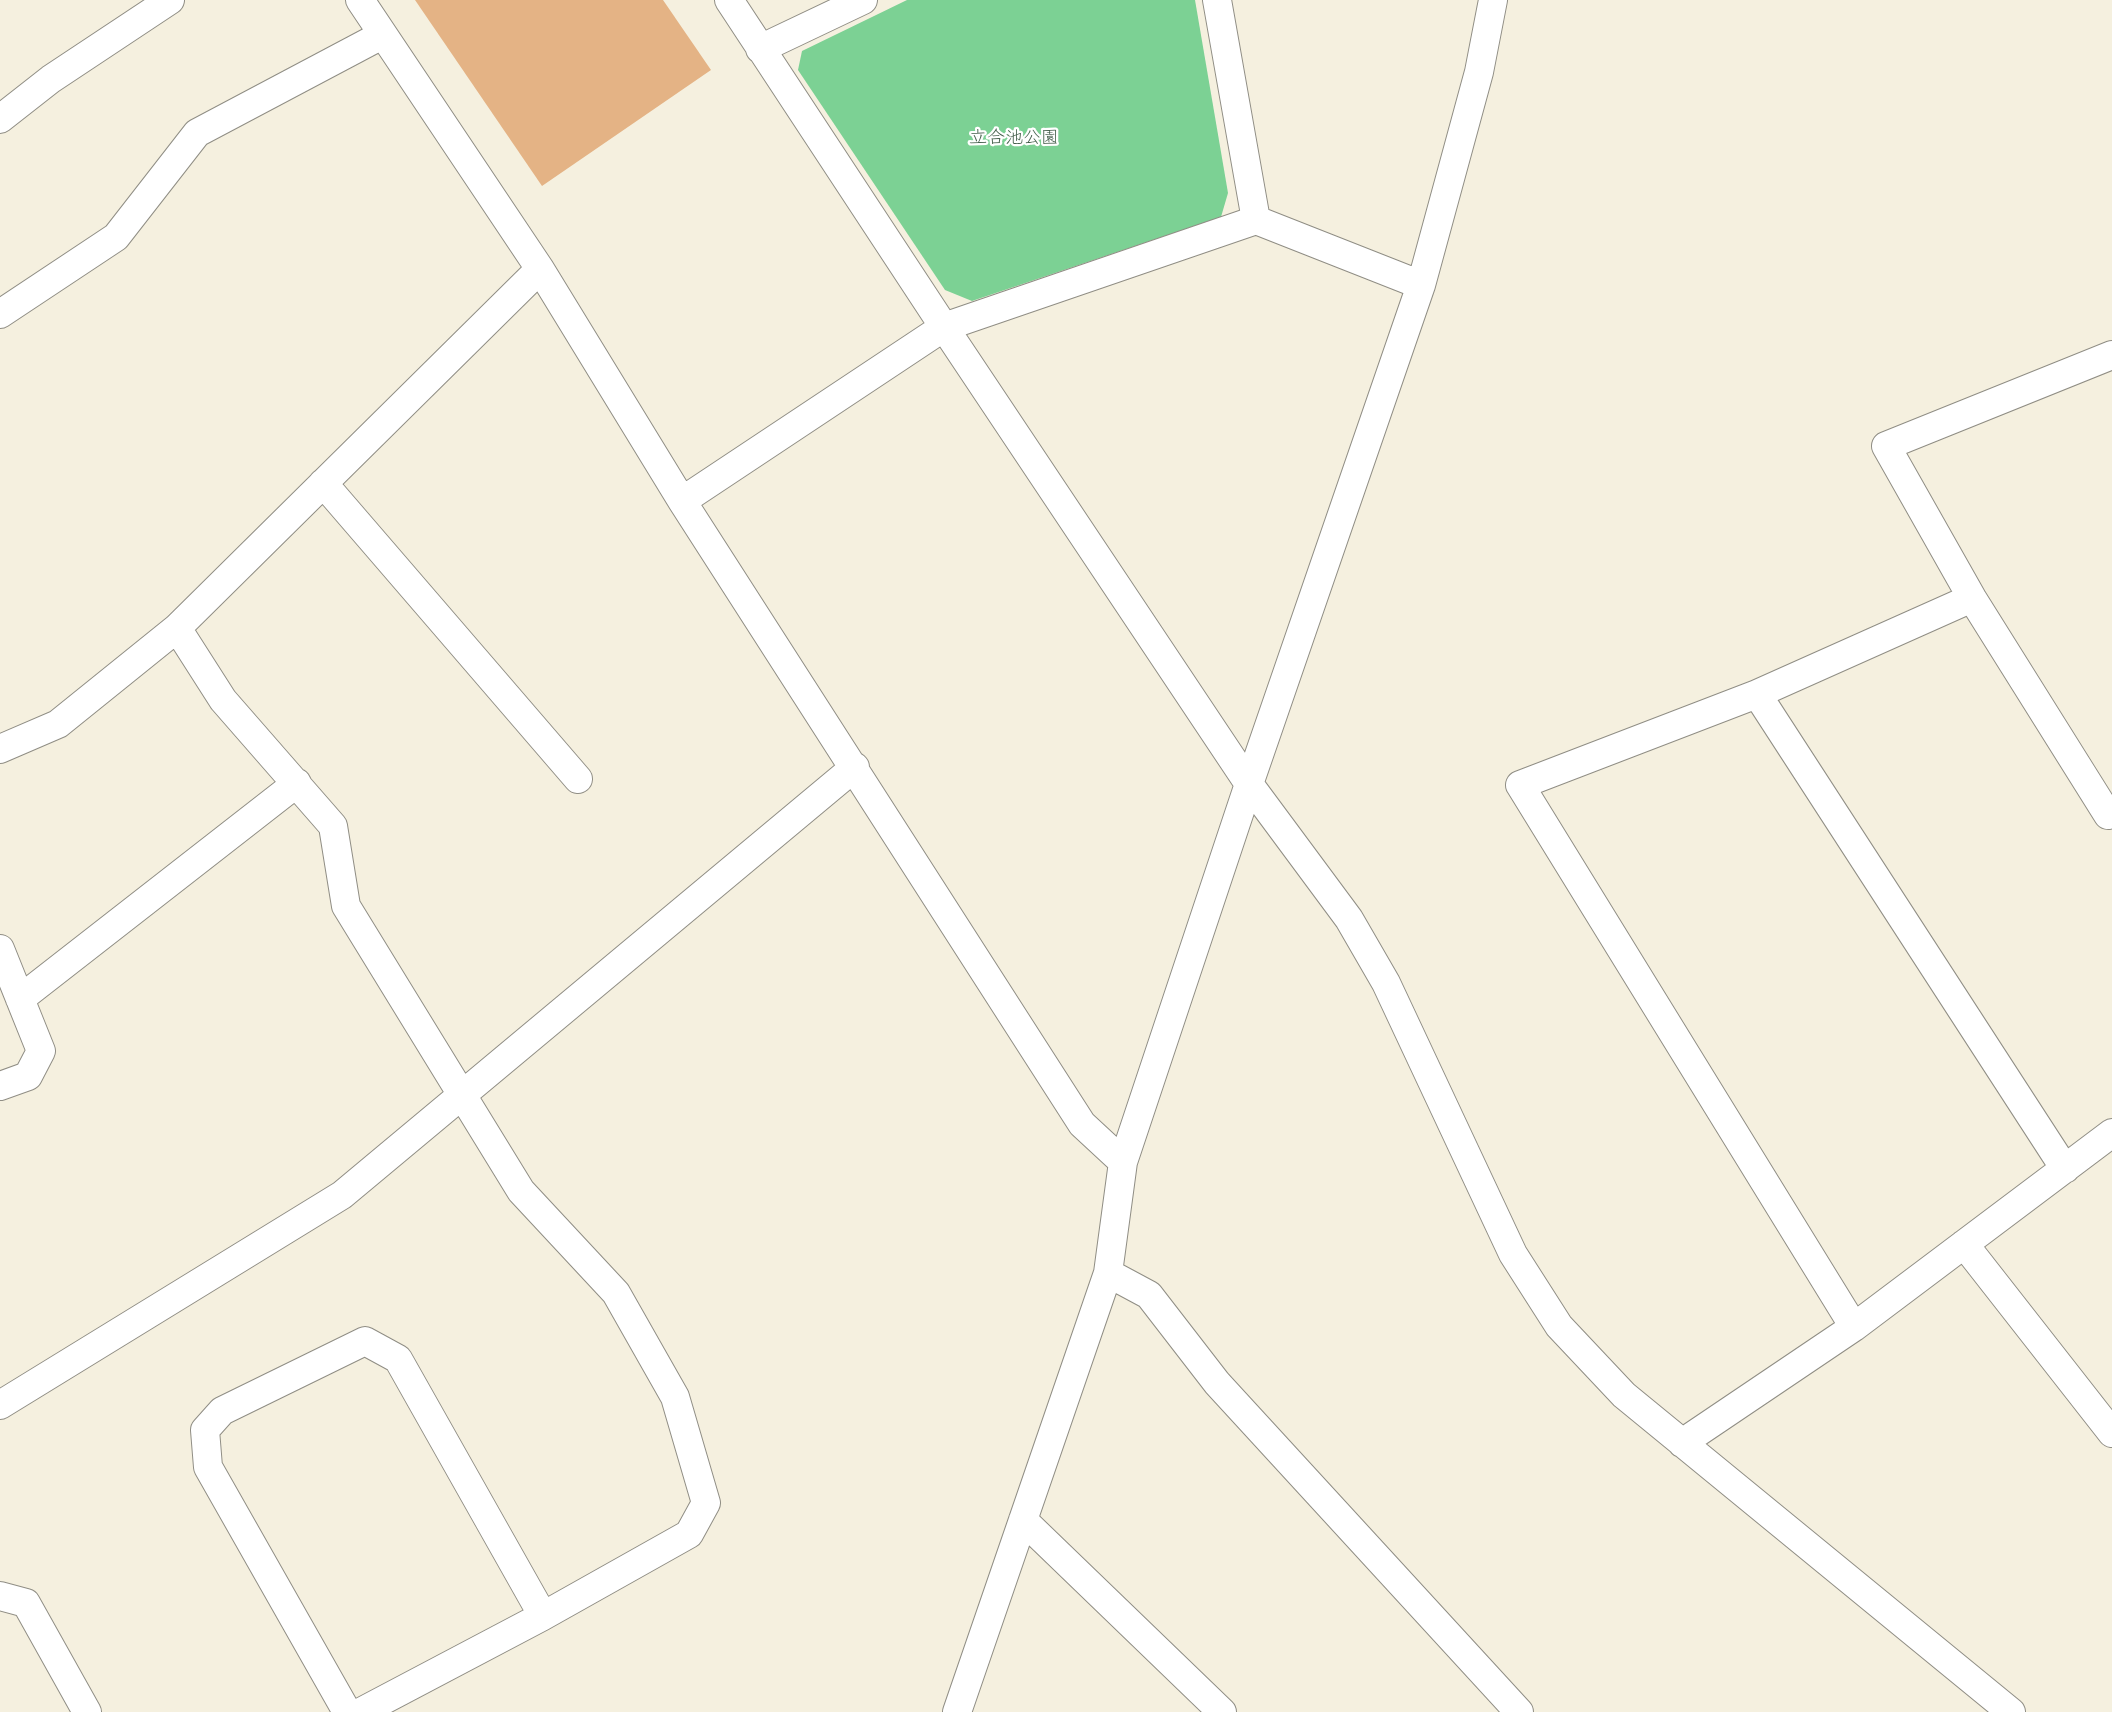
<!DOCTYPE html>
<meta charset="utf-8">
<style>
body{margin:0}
canvas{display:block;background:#f5f0df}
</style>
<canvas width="2112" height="1712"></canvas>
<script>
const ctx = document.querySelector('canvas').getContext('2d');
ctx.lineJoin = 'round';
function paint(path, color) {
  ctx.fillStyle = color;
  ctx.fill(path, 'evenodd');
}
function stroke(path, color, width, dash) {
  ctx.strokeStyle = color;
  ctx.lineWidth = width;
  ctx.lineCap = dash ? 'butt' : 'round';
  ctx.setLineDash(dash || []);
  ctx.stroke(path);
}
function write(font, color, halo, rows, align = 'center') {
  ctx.font = font + ' Mynerve,"Klee One",sans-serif';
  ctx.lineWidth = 4.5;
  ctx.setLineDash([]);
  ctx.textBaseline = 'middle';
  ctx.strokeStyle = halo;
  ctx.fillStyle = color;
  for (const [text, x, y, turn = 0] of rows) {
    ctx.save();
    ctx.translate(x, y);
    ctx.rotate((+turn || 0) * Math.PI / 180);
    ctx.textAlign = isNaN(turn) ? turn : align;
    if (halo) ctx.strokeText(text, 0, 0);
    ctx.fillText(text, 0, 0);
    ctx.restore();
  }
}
const green = new Path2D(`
 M907 0H1195L1228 193 1221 217 972 301 945 290 798 70 802 51Z`);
const building = new Path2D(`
 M415 0H663L711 70 542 186Z`);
const minor = new Path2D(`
 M360 0 540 269 682 501 1082 1124 1123 1162
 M729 0 944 327 1249 784 1349 919 1386 983 1513 1254 1559 1326 1624 1395 2011 1712
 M1217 0 1256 220
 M760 49 863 0
 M0 119 51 79 170 0
 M0 314 116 237 197 133 382 35
 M2112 355 1886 446 1972 598 2108 815 2112 812
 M323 483 578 779
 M682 501 944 327 1256 220 1421 285
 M1972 598 1757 694 2065 1169
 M177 628 223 700 333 826 346 906 521 1191 616 1293 675 1397 706 1503 689 1534 543 1616 361 1712
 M1757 694 1520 785 1854 1327
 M0 749 58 724 177 628 540 269
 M0 949 41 1051 28 1076 0 1086
 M20 999 297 783
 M1964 1244 2112 1433
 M1108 1273 1149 1295 1217 1383 1519 1712
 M0 1405 342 1195 855 767
 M1682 1443 1854 1327 2112 1133
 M1023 1520 1222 1712
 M0 1596 26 1603 87 1712
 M347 1712 208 1467 205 1430 222 1411 365 1341 398 1359 543 1616
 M957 1712 1108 1273 1123 1162 1249 784 1421 285 1479 72 1493 0`);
const parkNames = [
 ["立合池公園",1014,139]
];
paint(green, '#7cd194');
paint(building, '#e4b385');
stroke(minor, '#908e85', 30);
stroke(minor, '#fff', 28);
write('18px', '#435d4a', '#fff', parkNames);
</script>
